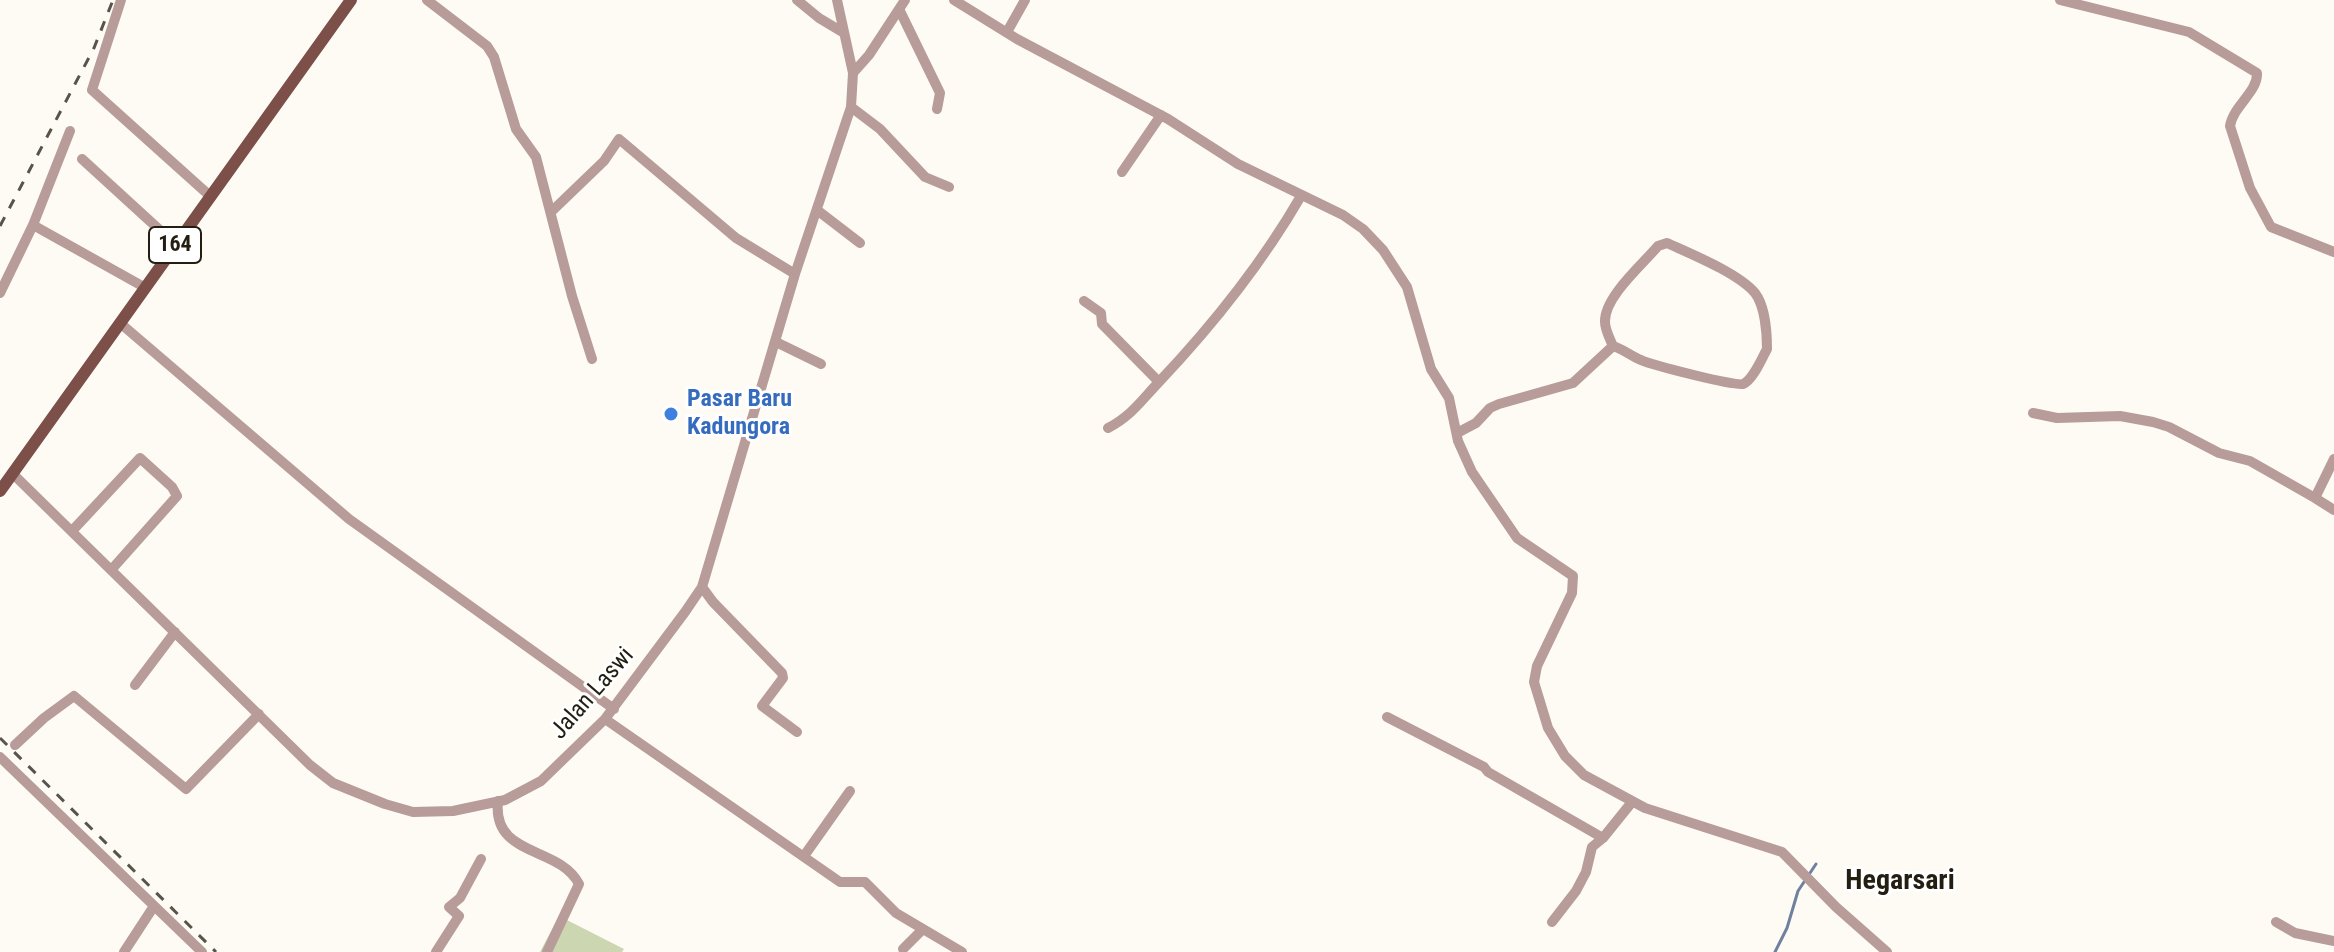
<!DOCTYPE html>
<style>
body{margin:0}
canvas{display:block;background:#fefbf5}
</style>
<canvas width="2334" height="952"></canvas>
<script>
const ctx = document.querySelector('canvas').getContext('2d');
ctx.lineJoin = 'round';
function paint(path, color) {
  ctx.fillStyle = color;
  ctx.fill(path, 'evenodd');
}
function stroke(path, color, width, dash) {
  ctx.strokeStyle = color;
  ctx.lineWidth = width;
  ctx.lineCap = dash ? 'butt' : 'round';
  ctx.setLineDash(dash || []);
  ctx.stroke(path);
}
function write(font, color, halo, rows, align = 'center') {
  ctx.font = font + ' "Roboto Condensed",sans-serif';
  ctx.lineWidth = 6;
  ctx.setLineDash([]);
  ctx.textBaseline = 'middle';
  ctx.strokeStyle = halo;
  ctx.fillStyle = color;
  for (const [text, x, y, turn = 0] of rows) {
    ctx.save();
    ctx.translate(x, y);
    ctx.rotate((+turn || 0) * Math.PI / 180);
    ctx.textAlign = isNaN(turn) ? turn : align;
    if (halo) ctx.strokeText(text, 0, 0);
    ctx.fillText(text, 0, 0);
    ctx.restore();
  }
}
const green = new Path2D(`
 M559 916 624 949 622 952H540Z`);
const stream = new Path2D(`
 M1775 952 1787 928 1798 891 1816 864`);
const minor = new Path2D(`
 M121 0 92 90 210 196
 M427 0 487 46 494 57 516 129 536 157 572 296 592 359
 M797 0 819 18 844 33
 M954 0 1017 39 1168 119 1238 164 1343 215 1363 229 1383 250 1407 287 1431 369 1449 398 1458 441 1472 472 1517 538 1573 576 1572 593 1537 666 1534 682 1548 728 1565 756 1584 775 1645 808 1782 852 1836 907 1887 952
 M2060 0 2189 32 2257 73C2258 92 2233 106 2230 126L2250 188 2271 227 2334 252
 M899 9 940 93 937 109
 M1007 32 1025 0
 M853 73 869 55 905 0
 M851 107 880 129 925 177 949 187
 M70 131 33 225 144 287
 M82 159 175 244
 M1122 172 1161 115
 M817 210 860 243
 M551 212 604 161 619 139 736 238 795 274
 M0 293 33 225
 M1084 301 1101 313 1102 324 1159 382
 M120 323 349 519 614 709
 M776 342 821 364
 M2033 413 2057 418 2120 416 2153 422 2169 427 2219 453 2250 461 2315 498 2334 459
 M1108 428C1130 417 1141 401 1158 383 1212 326 1261 265 1301 196
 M1457 433 1476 423 1490 408 1499 404 1573 383 1613 346C1623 349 1631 356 1641 360 1652 365 1737 387 1743 384 1753 380 1762 358 1767 349 1767 333 1765 306 1755 293 1738 273 1691 254 1667 243L1658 246C1643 264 1604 297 1605 322 1605 330 1610 339 1613 346
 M13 474 310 765 333 783 385 804 413 812 453 811 505 800 541 781 605 719 685 612 702 587 795 274 851 107 853 73 837 0
 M2315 498 2334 510
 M72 531 140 458 172 487 177 496 112 569
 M702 587 713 602 782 673 783 678 762 706 797 732
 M135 685 175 632
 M1387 717 1484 767 1488 772 1603 838
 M605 719 840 882H865L896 913 962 952
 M15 745 44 718 74 696 186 789 259 714
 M0 757 202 952
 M498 801C492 858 559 845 579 884L547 952
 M804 856 850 791
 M1552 922 1576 891 1586 872 1592 847 1603 838 1632 802
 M2276 922 2295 933 2334 941
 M903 949 922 930
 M124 952 154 906
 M436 952 459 916 449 907 460 898 481 859`);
const major = new Path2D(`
 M0 491 351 0`);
const rail = new Path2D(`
 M0 226 94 48 113 0
 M0 738 216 952`);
const markers = [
 [671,414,8,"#3f7fe0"]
];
const shields = [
 [175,245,52]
];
const shieldNames = [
 ["164",175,245]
];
const shopNames = [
 ["Pasar Baru",687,400],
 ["Kadungora",687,428]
];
const streetNames = [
 ["Jalan Laswi",593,694,-49]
];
const quarterNames = [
 ["Hegarsari",1900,882]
];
paint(green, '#ccd7b2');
stroke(stream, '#6f819e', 3);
stroke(minor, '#b89c99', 10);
stroke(major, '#7c4f49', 12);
stroke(rail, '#595449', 3, [10, 10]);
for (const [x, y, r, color] of markers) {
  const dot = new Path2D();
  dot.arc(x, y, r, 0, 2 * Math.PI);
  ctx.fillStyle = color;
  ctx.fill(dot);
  stroke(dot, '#fff', 3);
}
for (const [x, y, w] of shields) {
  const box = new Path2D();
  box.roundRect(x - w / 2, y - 18, w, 36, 6);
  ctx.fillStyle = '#fff';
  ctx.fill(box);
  stroke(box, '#231e11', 2);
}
write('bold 22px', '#231e11', null, shieldNames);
write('bold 24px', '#366cbe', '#fff', shopNames, 'left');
write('24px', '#231e11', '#fff', streetNames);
write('bold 28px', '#231e11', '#fff', quarterNames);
</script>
